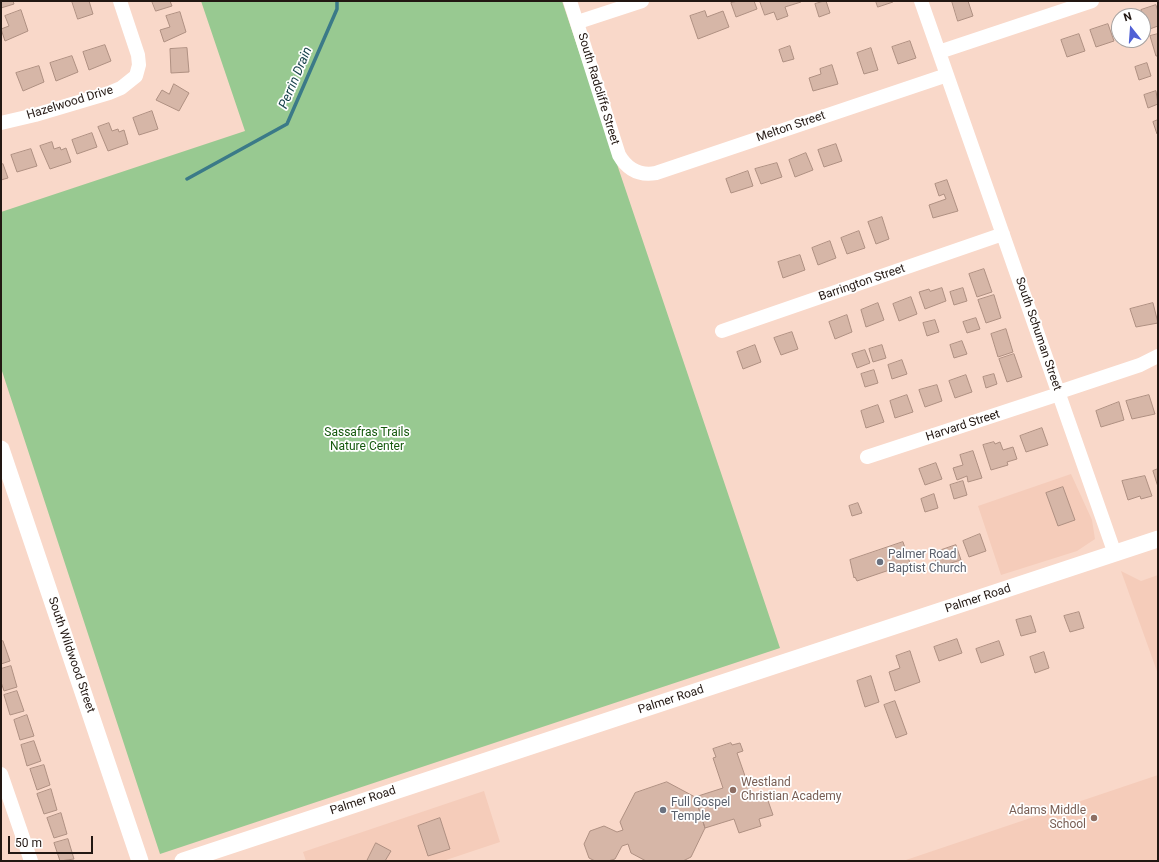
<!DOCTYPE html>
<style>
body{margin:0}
#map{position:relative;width:1159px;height:862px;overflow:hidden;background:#f9d8c9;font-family:Roboto,sans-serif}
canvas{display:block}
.frame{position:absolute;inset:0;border:2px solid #221712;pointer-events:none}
.north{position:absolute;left:1111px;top:8px;width:40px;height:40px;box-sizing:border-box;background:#fff;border:1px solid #a7a2a0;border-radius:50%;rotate:343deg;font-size:11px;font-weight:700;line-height:16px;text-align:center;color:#221712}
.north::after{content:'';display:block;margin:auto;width:14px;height:18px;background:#5060d5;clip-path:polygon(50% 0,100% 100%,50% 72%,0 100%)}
.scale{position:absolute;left:8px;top:836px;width:85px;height:18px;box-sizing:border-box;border:2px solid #221712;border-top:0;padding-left:5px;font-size:12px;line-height:14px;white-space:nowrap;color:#221712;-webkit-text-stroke:3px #fff;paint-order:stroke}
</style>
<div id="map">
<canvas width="1159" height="862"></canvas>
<div class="frame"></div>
<div class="north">N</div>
<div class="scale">50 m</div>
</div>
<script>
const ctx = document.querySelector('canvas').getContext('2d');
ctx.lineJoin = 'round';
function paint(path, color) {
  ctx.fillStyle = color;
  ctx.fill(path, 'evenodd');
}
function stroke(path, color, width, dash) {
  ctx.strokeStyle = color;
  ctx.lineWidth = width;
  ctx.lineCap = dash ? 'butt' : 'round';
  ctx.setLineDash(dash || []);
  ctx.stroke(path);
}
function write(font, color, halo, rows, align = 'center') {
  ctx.font = font + ' Roboto,sans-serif';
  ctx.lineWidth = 3.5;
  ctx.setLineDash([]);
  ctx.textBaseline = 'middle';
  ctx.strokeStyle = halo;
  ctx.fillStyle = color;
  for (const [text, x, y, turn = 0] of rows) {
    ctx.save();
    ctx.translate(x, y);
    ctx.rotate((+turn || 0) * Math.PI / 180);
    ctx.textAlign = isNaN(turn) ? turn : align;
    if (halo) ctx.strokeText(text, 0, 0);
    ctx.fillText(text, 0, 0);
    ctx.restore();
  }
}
const built = new Path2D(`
 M1071 474 1092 520 1095 539 1077 551 1001 575 978 506Z
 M1121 571 1141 581 1158 575V674Z
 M1158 775V861H903Z
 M484 791 500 842 443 861H306L303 852Z`);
const green = new Path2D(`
 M201 1H562L780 648 160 854 1 368V212L245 131Z`);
const stream = new Path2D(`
 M187 179 287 124 337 9V1`);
const building = new Path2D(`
 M1 1H13L14 4 1 8Z
 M72 1H89L93 14 78 19Z
 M152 1H170L172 6 156 11Z
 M738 1H754L757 9 736 17 731 3Z
 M760 1H800L801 2 785 7 788 16 777 20 774 12 765 15Z
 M826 1 830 13 819 17 815 4Z
 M876 1H893V2L878 7Z
 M952 1H968L973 16 958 21Z
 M1156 5 1158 12V26L1147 30 1141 10Z
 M21 10 28 31 5 41 1 29 9 26 5 16Z
 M705 11 707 17 723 11 729 27 698 39 690 16Z
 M180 12 186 32 164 42 160 30 170 27 166 16Z
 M1108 24 1114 41 1096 47 1090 30Z
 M1079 34 1085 51 1067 57 1061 40Z
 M1158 34V56H1156L1150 36Z
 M910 41 916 58 898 64 892 47Z
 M105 45 111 61 89 70 83 52Z
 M790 46 794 59 783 62 779 50Z
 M187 48 189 72 171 73 170 49Z
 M871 48 878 70 864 74 857 53Z
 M72 56 78 72 56 81 50 63Z
 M1147 63 1151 76 1139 80 1135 67Z
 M832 65 838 84 813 91 809 78 821 74 820 69Z
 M39 66 44 82 23 91 16 73Z
 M174 84 189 93 179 111 156 100 162 90 169 94Z
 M1156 91 1158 104 1148 108 1144 95Z
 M152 111 158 129 139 135 133 118Z
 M1158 120V134H1157L1153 122Z
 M109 123 112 131 118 129 119 132 124 130 128 144 108 151 98 127Z
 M92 133 97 147 77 154 72 140Z
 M52 142 54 149 60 147 61 150 66 148 71 162 50 169 40 146Z
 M836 144 842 161 824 167 818 150Z
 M31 149 37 166 17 172 11 155Z
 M806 153 813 170 795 177 789 160Z
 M777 163 782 177 761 184 755 169Z
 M3 164 8 178 1 180V165Z
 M748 171 753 186 731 193 726 179Z
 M947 180 958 211 933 218 929 205 946 199 944 194 939 196 935 184Z
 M882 217 889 239 876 244 868 222Z
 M859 231 865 248 847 254 841 238Z
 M830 241 836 258 818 265 812 248Z
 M800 255 805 270 783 278 778 262Z
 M984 269 992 292 977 297 969 274Z
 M942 288 946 301 925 309 919 292 929 289 930 291Z
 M963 288 967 301 954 305 950 292Z
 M994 295 1001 318 986 323 978 300Z
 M911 297 917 314 899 321 893 304Z
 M878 303 884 320 866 327 861 310Z
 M1153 303 1158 323 1136 327 1130 309Z
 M847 315 852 332 835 339 829 322Z
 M976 318 980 329 967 333 963 322Z
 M935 320 939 332 927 336 923 323Z
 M1006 329 1013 352 998 357 991 334Z
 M792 332 798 349 781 355 774 338Z
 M962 341 967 354 954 358 950 345Z
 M755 345 761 362 743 369 737 352Z
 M882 345 886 358 873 362 869 349Z
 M865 350 870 363 857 368 852 354Z
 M1014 354 1022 377 1007 382 999 359Z
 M902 360 907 374 892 379 888 365Z
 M874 370 878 383 865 387 861 374Z
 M994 374 997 384 986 388 983 377Z
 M966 375 972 392 955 398 949 381Z
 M937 385 942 401 925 407 919 390Z
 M907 395 913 412 895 418 890 401Z
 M1149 395 1155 414 1132 419 1126 401Z
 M1119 402 1124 420 1101 427 1096 411Z
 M878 405 884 422 866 428 861 411Z
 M1042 428 1048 445 1026 452 1020 436Z
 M994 442 995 444 1000 442 1003 450 1013 447 1017 459 1007 462 1008 465 991 470 983 445Z
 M973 451 982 478 968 482 967 476 957 480 953 468 963 465 960 455Z
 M936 463 942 479 925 485 919 469Z
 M1158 469V487L1153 471Z
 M1145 476 1152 496 1141 499 1140 496 1128 500 1122 481Z
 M963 481 967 495 954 499 950 485Z
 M1063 487 1075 520 1058 526 1046 493Z
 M934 494 938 508 925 512 921 499Z
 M858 503 862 513 852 516 849 506Z
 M980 534 986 551 969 557 963 541Z
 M903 542 910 563 857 581 855 577 854 578 850 560Z
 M956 545 961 560 938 567 933 553Z
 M1079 612 1084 628 1070 632 1064 616Z
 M1031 616 1036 632 1021 636 1016 620Z
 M957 639 962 653 939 661 934 647Z
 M3 641 10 661 1 664V642Z
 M999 641 1004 655 981 663 976 649Z
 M910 651 920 682 895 691 889 672 900 668 896 656Z
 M1044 652 1049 668 1035 673 1030 657Z
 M11 666 17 687 4 691 1 682V669Z
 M871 676 879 702 865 707 857 681Z
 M17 691 24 711 10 715 4 695Z
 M895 701 907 734 896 738 884 705Z
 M27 715 34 736 20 740 14 720Z
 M34 741 41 761 27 766 21 745Z
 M731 743 732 745 740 743 743 751 737 753 752 796 765 792 773 815 759 819 761 826 739 833 734 819 705 828 695 797 723 788 713 758 716 757 713 749Z
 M44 765 50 785 37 790 30 769Z
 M667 782 695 797 705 828 691 857 683 861H646L631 853 628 844 622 846 615 859 608 861H595L589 858 584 844 590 831 604 826 617 832 623 830 620 822 635 793Z
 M51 789 57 810 44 814 37 794Z
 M61 813 67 834 54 838 47 818Z
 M440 818 450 849 428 856 418 826Z
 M68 839 74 859 60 861 54 843Z
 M376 843 391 851 385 861H367Z`);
const minor = new Path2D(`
 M570 1 619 155C627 169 639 176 656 173L947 75
 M921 1 1115 554
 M578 22 642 1
 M939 52 1092 1
 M1 123 35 115 109 93 121 88 136 76 139 65 138 55 120 1
 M722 331 1003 234
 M1059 392 1140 365 1158 356
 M867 457 1059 394
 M1 774 31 861`);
const tertiary = new Path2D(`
 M1 449 140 861
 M183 861 1158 539`);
const markers = [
 [880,562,4,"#6b7280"],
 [733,790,4,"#8d6e63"],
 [663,810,4,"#6b7280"],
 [1094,818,4,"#8d6e63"]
];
const streetNames = [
 ["South Radcliffe Street",598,89,73],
 ["Hazelwood Drive",70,103,-17],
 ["Melton Street",791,127,-19],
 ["Barrington Street",862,283,-19],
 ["South Schuman Street",1038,334,71],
 ["Harvard Street",963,426,-18],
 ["Palmer Road",978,599,-18],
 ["South Wildwood Street",71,655,71],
 ["Palmer Road",671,700,-18],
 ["Palmer Road",363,801,-18]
];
const parkNames = [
 ["Sassafras Trails",367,433],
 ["Nature Center",367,447]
];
const worshipNames = [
 ["Palmer Road",888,555],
 ["Baptist Church",888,569],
 ["Full Gospel",671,803],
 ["Temple",671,817]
];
const educationNames = [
 ["Westland",741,783],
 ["Christian Academy",741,797],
 ["Adams Middle",1086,811,"right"],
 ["School",1086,825,"right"]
];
const waterNames = [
 ["Perrin Drain",296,78,-67]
];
paint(built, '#f5ccba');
paint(green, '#98c991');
stroke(stream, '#3b7a88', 3.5);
paint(building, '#d6b6a7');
stroke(building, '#af9082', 1);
stroke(minor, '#fff', 14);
stroke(tertiary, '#fff', 17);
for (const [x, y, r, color] of markers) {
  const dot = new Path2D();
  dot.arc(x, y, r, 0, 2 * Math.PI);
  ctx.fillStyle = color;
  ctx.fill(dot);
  stroke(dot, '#fff', 1.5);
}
write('12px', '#221712', '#fff', streetNames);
write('12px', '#15580d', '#fff', parkNames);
write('12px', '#5b616d', '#fff', worshipNames, 'left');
write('12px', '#785e54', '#fff', educationNames, 'left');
write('italic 13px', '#123e47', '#fff', waterNames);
</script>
